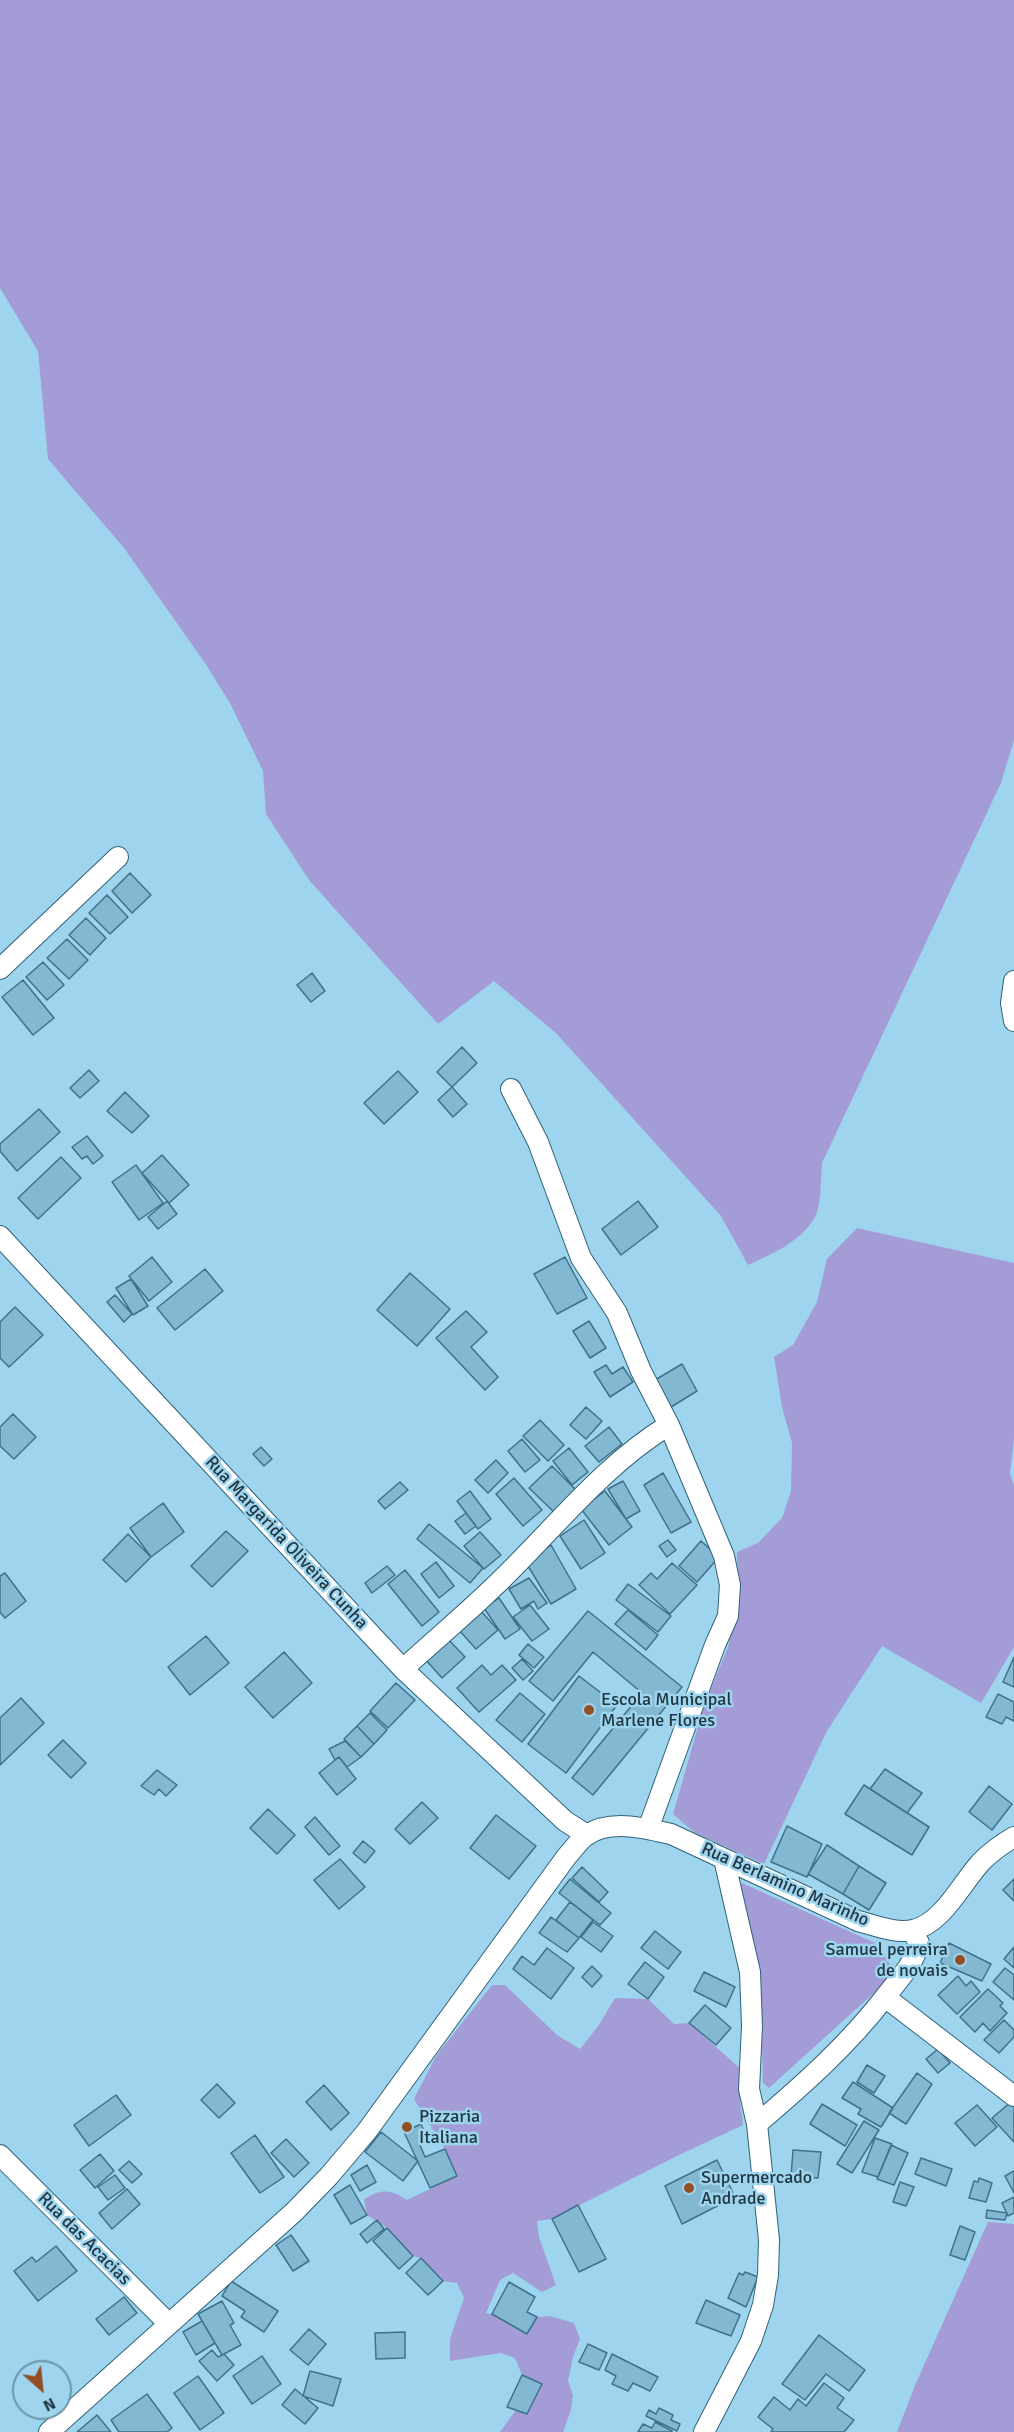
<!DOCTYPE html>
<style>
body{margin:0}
#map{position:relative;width:1014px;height:2432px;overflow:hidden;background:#9ed4ee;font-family:Signika,sans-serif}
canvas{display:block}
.north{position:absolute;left:12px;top:2360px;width:60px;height:60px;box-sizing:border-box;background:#9ed4ee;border:2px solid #6c95a9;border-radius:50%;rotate:153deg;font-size:16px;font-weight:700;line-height:24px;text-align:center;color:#213741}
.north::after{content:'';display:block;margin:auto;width:21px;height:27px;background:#934e24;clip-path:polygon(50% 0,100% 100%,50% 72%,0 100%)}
</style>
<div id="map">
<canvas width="1014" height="2432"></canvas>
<div class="north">N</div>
</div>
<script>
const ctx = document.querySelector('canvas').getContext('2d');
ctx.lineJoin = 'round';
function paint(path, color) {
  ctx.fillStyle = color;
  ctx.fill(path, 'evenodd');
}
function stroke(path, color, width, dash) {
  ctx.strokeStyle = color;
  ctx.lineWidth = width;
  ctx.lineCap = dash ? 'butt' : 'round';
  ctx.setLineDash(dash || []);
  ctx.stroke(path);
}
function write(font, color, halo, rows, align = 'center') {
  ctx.font = font + ' Signika,sans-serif';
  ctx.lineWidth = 5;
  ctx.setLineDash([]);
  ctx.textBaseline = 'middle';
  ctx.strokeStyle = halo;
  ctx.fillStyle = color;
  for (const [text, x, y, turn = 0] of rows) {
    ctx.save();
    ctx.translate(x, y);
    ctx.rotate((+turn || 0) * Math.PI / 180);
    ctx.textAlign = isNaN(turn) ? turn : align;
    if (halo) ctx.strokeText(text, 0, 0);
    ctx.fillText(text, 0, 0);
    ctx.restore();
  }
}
const green = new Path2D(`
 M0 0H1014V740L1001 783 822 1163C821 1177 821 1204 816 1215 803 1241 772 1254 748 1265L721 1216 556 1033 494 981 438 1024 309 880 266 814 263 771 230 703 205 663 124 548 48 459 38 351 0 288Z
 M857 1228 1014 1263V1439L1010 1474 1014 1485V1647L981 1703 882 1646 827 1731 764 1864 695 1833 673 1814 704 1706 728 1647 738 1606 737 1552 758 1543 782 1518 791 1491 792 1443 782 1407 774 1357 793 1345 817 1302 827 1259Z
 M742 1883 875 1943 890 1964 886 1982 769 2088 763 2083 761 2005 754 1953 739 1889Z
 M492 1985H505L557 2035 580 2049 599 2025 615 1998 648 1999 674 2024 689 2023 743 2071 740 2100 743 2125 681 2154 552 2219 537 2221 539 2237 556 2285 542 2292 513 2273 500 2280 486 2313 492 2314 526 2334 537 2317 550 2316 574 2323 580 2339 573 2357 568 2381 573 2395 571 2410 563 2432H500L516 2410 542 2384 522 2375 515 2358 501 2353 450 2361V2339L464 2298 457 2283 443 2281 421 2258 413 2256 387 2228 367 2215 364 2199C382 2189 389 2189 407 2200L457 2176 445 2149 414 2099 436 2056Z
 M988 2222 1014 2224V2432H897L916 2383Z`);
const building = new Path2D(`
 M130 873 151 895 132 913 112 891Z
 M107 895 128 917 110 934 89 913Z
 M86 918 106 938 90 955 69 935Z
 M67 939 88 960 69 979 47 958Z
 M43 962 64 985 47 1000 26 977Z
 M312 973 325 991 311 1002 297 985Z
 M23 980 54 1018 33 1035 2 997Z
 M462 1047 477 1063 452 1087 437 1072Z
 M89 1070 99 1081 80 1098 70 1088Z
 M398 1071 418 1092 384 1124 364 1103Z
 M452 1087 467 1104 453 1117 438 1100Z
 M125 1092 149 1116 132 1133 107 1111Z
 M39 1109 60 1132 17 1171 0 1151V1144Z
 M87 1136 103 1156 93 1164 87 1156 82 1159 72 1147Z
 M162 1155 189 1185 169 1203 142 1173Z
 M61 1157 81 1178 38 1219 18 1198Z
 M136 1165 163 1203 139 1220 112 1182Z
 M167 1201 177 1214 158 1229 148 1217Z
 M638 1201 658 1227 621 1255 602 1229Z
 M152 1257 172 1282 149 1301 129 1276Z
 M565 1257 587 1298 557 1314 534 1274Z
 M205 1269 223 1291 175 1330 157 1308Z
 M410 1273 450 1309 417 1346 377 1310Z
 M131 1279 148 1306 133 1315 116 1288Z
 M115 1295 132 1314 124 1322 107 1302Z
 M15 1307 43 1335 9 1367 0 1358V1322Z
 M466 1311 487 1332 471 1347 498 1377 485 1390 436 1338Z
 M589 1321 606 1348 590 1358 573 1331Z
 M682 1364 697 1391 671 1407 655 1380Z
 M606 1365 612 1374 623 1367 633 1382 610 1397 594 1372Z
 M586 1407 602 1421 586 1439 570 1425Z
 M13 1414 36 1437 14 1459 0 1446V1427Z
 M540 1420 564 1445 548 1461 523 1436Z
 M609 1427 622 1444 599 1462 585 1446Z
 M522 1439 540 1460 525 1472 508 1451Z
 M261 1447 272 1459 264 1466 253 1454Z
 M569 1448 588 1472 572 1485 553 1461Z
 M496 1460 508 1473 488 1493 475 1480Z
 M552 1466 578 1492 556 1514 529 1488Z
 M663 1473 691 1522 671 1533 644 1485Z
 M514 1478 542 1510 523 1526 496 1494Z
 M623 1481 640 1511 626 1519 608 1489Z
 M400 1482 408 1490 385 1509 378 1501Z
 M470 1491 491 1519 478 1529 457 1501Z
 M605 1491 632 1527 609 1545 581 1509Z
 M163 1503 184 1532 151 1557 130 1528Z
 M466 1513 476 1526 465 1534 455 1521Z
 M584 1520 605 1553 581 1569 560 1536Z
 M429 1524 483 1568 470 1583 417 1539Z
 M226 1531 248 1551 212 1587 191 1566Z
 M480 1532 501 1555 484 1569 464 1546Z
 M128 1534 151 1557 126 1582 103 1560Z
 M668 1540 676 1550 667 1557 659 1546Z
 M701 1541 719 1557 697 1582 679 1566Z
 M551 1545 576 1589 551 1604 525 1561Z
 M436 1562 454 1586 439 1598 421 1574Z
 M672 1563 697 1585 670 1614 639 1585 651 1573 657 1579Z
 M387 1566 395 1575 372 1593 365 1583Z
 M405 1570 439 1612 422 1626 388 1584Z
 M5 1573 26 1601 5 1618 0 1612V1576Z
 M529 1578 547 1603 538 1609 534 1601 521 1609 509 1589Z
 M628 1584 671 1616 658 1632 616 1600Z
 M499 1598 520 1629 505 1639 484 1608Z
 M530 1605 549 1629 532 1641 513 1617Z
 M480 1610 498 1630 476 1649 458 1629Z
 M628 1610 658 1635 646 1650 615 1624Z
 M588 1611 682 1687 593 1795 572 1778 642 1693 593 1652 553 1701 529 1681Z
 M206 1636 229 1663 190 1695 168 1667Z
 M448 1639 465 1657 442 1678 425 1659Z
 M528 1644 544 1657 534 1668 519 1655Z
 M284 1652 312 1683 273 1718 245 1687Z
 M1014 1657V1687L1003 1682Z
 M522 1659 533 1671 523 1680 512 1668Z
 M482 1665 491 1675 502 1665 516 1680 479 1712 457 1688Z
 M579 1676 617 1705 566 1773 528 1744Z
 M396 1683 415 1700 388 1728 370 1711Z
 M520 1693 545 1714 522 1742 496 1720Z
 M998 1694 1014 1702V1721L1006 1717 1002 1724 986 1717Z
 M21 1698 44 1723 0 1765V1718Z
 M370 1713 387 1730 374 1744 357 1726Z
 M357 1726 374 1744 361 1757 344 1739Z
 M63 1740 86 1763 71 1778 48 1755Z
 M345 1741 361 1757 347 1767 339 1757 335 1760 329 1749Z
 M339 1757 356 1779 337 1795 319 1773Z
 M885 1769 922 1793 907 1813 870 1789Z
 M157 1770 177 1785 166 1796 159 1789 154 1795 141 1786Z
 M864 1785 929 1827 912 1855 845 1814Z
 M989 1786 1012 1804 992 1830 969 1812Z
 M422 1802 438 1818 410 1844 395 1829Z
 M268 1809 295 1835 277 1854 250 1828Z
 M496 1815 536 1846 509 1879 470 1848Z
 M315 1817 340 1846 329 1855 305 1827Z
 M787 1826 822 1844 807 1877 771 1862Z
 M363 1841 375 1851 365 1863 353 1853Z
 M827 1845 859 1866 843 1894 808 1874Z
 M340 1859 365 1887 339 1909 314 1880Z
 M859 1866 886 1883 869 1910 843 1894Z
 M582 1867 608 1892 599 1902 572 1878Z
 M570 1879 611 1913 600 1925 559 1893Z
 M1014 1879V1901L1003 1890Z
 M570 1902 593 1920 579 1938 556 1920Z
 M551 1917 579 1938 567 1952 539 1933Z
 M593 1922 613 1936 601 1952 581 1937Z
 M655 1931 681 1952 668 1969 641 1948Z
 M949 1943 991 1964 982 1981 940 1963Z
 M1014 1947V1968L1004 1959Z
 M547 1948 574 1968 551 1999 513 1969 522 1956 534 1965Z
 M645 1962 664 1977 648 1999 628 1984Z
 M592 1966 602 1976 592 1987 582 1977Z
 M1005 1968 1014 1975V2000L993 1982Z
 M704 1972 735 1987 726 2007 694 1991Z
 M958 1976 966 1986 971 1981 980 1992 957 2014 938 1995Z
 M988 1989 1003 2003 1000 2006 1007 2013 990 2031 983 2023 975 2032 960 2017Z
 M705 2005 731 2028 716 2045 689 2023Z
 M1004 2020 1014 2030V2037L999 2053 984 2040Z
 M938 2049 950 2063 938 2073 926 2059Z
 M867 2065 885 2076 874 2093 857 2082Z
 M917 2073 932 2084 906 2124 889 2113Z
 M853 2082 893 2108 881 2127 858 2114 861 2109 842 2098Z
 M217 2084 235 2103 219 2118 201 2100Z
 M324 2085 349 2113 331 2130 306 2102Z
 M116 2095 131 2115 89 2146 74 2125Z
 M1011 2102 1014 2105V2142L992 2118Z
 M822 2104 857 2125 845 2146 810 2124Z
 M977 2105 997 2127 975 2146 955 2123Z
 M864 2121 879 2130 852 2173 837 2164Z
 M421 2124 428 2141 420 2145 425 2157 445 2149 457 2176 430 2188 404 2132Z
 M381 2132 418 2161 403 2181 365 2152Z
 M255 2135 284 2177 260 2193 231 2153Z
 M875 2138 892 2144 878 2177 862 2172Z
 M286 2139 309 2163 294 2177 271 2153Z
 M891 2145 908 2153 894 2185 877 2179Z
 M793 2150 821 2152 818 2178 791 2177Z
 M100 2154 114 2171 95 2188 80 2170Z
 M921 2158 952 2169 946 2186 915 2174Z
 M717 2160 735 2197 682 2224 665 2186Z
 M129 2161 142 2174 132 2183 119 2170Z
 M367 2165 376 2182 360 2191 351 2175Z
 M1014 2171V2193L1005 2176Z
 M115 2175 125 2188 108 2200 98 2187Z
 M979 2178 992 2183 986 2202 969 2198 974 2181 978 2182Z
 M900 2182 914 2187 906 2206 893 2202Z
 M350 2185 367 2215 351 2224 334 2195Z
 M127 2189 140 2204 112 2229 99 2213Z
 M1014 2197V2213L1008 2216 1002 2203Z
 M578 2205 606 2259 579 2272 552 2219Z
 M987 2210 1007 2213 1005 2220 986 2218Z
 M377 2220 384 2229 367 2243 360 2234Z
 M960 2226 975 2232 965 2260 950 2255Z
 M387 2228 413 2256 399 2269 373 2241Z
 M291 2235 309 2261 293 2271 276 2245Z
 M56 2246 77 2271 38 2301 14 2271 32 2257 36 2262Z
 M421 2258 443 2281 428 2295 406 2273Z
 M745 2272 758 2277 746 2307 728 2298 739 2273 743 2275Z
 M231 2281 278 2311 264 2332 241 2317 245 2311 222 2296Z
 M509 2282 535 2297 527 2312 537 2317 527 2334 492 2314Z
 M124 2297 137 2313 109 2335 96 2319Z
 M706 2300 740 2315 731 2336 696 2323Z
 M222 2301 234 2323 230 2325 241 2345 222 2355 198 2314Z
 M202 2321 215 2343 196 2355 183 2332Z
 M309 2329 326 2344 308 2365 290 2350Z
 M405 2332V2358L376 2359 375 2333Z
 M819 2335 865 2370 849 2391 826 2374 805 2400 782 2384Z
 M588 2344 607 2353 599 2370 579 2362Z
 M212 2350 218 2357 224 2354 234 2365 217 2381 199 2361Z
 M612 2354 658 2377 650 2391 633 2383 628 2391 612 2384 616 2376 605 2370Z
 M262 2356 281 2384 252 2404 233 2376Z
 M310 2371 341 2379 333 2406 303 2396Z
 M522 2375 542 2384 527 2414 507 2407Z
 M198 2376 224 2413 200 2430 174 2393Z
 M824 2383 844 2398 837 2408 854 2420 844 2432H771L773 2429 758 2417 774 2397 790 2410 798 2399 806 2406Z
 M295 2389 318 2408 305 2424 282 2405Z
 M147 2394 172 2428 167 2432H119L111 2420Z
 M659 2408 673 2415 671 2420 680 2424 677 2431 646 2416 649 2410 656 2414Z
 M97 2415 111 2432H77Z
 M655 2422 672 2431V2432H638L643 2424 652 2428Z`);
const minor = new Path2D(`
 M0 969 118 857
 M1014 981 1011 1003 1014 1021
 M511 1089 538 1142 581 1258 617 1313 641 1371 669 1425
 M0 1236 403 1669 565 1821 587 1835
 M403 1669C439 1636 477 1605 511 1570 561 1520 608 1462 669 1425L724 1556 730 1585 728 1616 715 1645 648 1829
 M885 1997 1014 2096
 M757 2124C803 2085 848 2045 885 1997 899 1979 913 1966 919 1943L912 1931
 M0 2155 168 2323
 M49 2432 294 2212 329 2176 367 2131 567 1856C573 1850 579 1840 587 1835 610 1819 645 1828 671 1834L858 1921C874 1925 896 1934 913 1930 943 1923 961 1884 981 1862 991 1852 1002 1844 1014 1837
 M704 2432 751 2341 763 2305 768 2275 769 2240 757 2124 749 2089 752 2026 750 1972 724 1859`);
const markers = [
 [589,1710,6,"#934e24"],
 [960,1960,6,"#934e24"],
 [407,2127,6,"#934e24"],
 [689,2188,6,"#934e24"]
];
const streetNames = [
 ["Rua Margarida Oliveira Cunha",286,1543,47],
 ["Rua Berlamino Marinho",785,1885,24],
 ["Rua das Acacias",84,2239,45]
];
const poiNames = [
 ["Escola Municipal",601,1700],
 ["Marlene Flores",601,1721],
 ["Samuel perreira",948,1950,"right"],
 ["de novais",948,1971,"right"],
 ["Pizzaria",419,2117],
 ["Italiana",419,2138],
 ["Supermercado",701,2178],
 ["Andrade",701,2199]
];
paint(green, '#a39cd6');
paint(building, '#83b8d2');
stroke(building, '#3f728a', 1.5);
stroke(minor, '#2f637a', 22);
stroke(minor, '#fff', 20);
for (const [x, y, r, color] of markers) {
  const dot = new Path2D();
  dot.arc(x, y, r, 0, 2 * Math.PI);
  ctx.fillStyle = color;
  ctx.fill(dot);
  stroke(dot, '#9ed4ee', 2);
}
write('18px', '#213741', '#9ed4ee', streetNames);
write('18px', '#213741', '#9ed4ee', poiNames, 'left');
</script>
